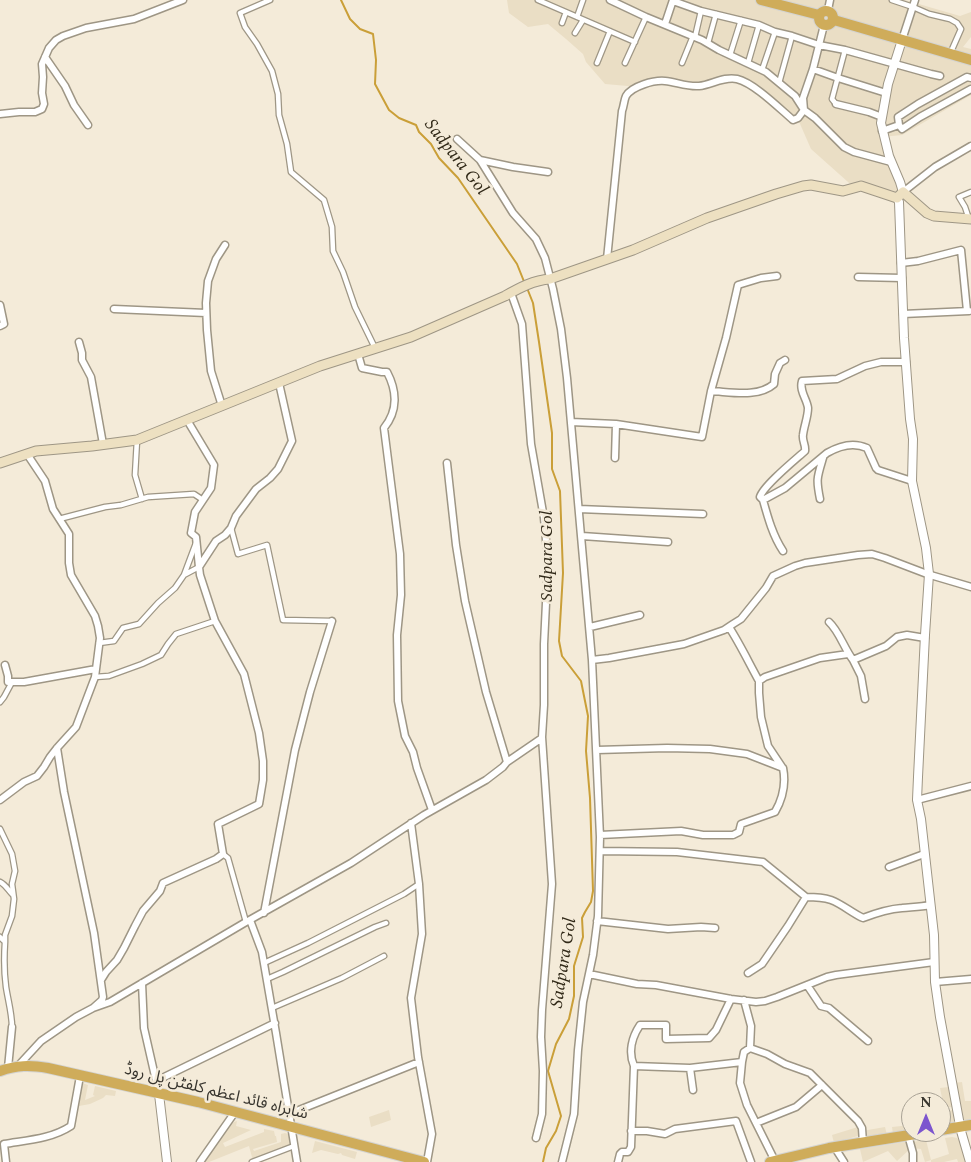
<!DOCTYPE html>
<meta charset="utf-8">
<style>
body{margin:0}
#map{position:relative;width:971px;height:1162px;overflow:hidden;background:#f4ebd9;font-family:Spectral,serif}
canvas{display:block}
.north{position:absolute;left:901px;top:1092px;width:50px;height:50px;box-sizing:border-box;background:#f4ebd9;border:1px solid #a9a295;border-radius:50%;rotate:0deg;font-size:14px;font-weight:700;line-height:20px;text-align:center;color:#38352e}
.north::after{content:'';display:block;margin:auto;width:18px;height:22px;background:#7c55ce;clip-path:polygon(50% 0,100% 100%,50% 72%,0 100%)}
</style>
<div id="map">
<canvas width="971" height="1162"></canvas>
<div class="north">N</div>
</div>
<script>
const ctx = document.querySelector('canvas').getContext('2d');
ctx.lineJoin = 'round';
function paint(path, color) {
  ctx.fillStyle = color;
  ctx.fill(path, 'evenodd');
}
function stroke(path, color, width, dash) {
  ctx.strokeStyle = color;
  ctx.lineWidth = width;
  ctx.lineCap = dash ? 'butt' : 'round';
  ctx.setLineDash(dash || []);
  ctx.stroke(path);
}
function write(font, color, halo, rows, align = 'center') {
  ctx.font = font + ' Spectral,"Noto Sans Arabic",serif';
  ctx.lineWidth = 5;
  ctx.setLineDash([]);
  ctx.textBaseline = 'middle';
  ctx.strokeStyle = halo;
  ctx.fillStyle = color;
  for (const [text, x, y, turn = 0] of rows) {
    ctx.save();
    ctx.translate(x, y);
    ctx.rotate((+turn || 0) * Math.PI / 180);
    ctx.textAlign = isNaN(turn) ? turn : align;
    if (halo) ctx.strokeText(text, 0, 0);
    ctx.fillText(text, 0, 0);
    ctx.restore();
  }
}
const built = new Path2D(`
 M507 0H905L960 16 971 12V37L963 47 971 49V95L902 135 881 137 902 198 897 203 857 190 811 149 797 117 737 80 719 82 696 90 663 84 639 87 605 84 586 62 583 54 566 39 548 24 528 27 509 13Z
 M962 1082 965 1101H971V1126L966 1125 962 1117 954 1083Z
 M82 1083 88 1085 85 1100 95 1096 93 1095 95 1086 116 1091 115 1096 106 1095 103 1098 90 1104 79 1106Z
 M949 1087 952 1107 944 1108 940 1088Z
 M389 1110 391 1120 371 1127 369 1117Z
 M953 1110 955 1127 941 1129V1122L947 1121 946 1111Z
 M237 1121 236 1126 251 1130 223 1143 225 1147 264 1132V1129L274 1131 275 1136H276L277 1142 253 1149 254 1151 281 1142V1134L285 1133 291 1135 292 1145 253 1161 249 1146 209 1162H205L230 1125 234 1122Z
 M911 1125V1132L893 1134 892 1127Z
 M858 1127 861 1135 834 1143 832 1135Z
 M885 1127 887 1135 864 1139 862 1131Z
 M952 1137 957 1138 959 1140 966 1162H958L957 1159 944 1162H931V1160L925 1162 921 1149 913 1148 912 1142 926 1140 931 1160 949 1154 945 1138Z
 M315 1141 357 1152 355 1159 342 1155 341 1153 338 1154 321 1150 312 1153Z
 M905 1142 910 1149 897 1161 888 1151 863 1162 860 1149Z`);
const stream = new Path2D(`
 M341 0 350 19 360 29 373 34 376 60 375 84 389 110 399 118 416 125 419 132 431 144 439 158 458 178 517 264 525 284
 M527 288 533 303 539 342 552 433V469L560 491 563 573 559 641 562 656 581 681 588 716 586 751 590 798 593 891 591 902 585 912 582 918 583 937 574 966V996L569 1019 556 1044 548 1071 561 1116 556 1131 546 1148 543 1162`);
const pedestrian = new Path2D(`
 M270 0 240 13 245 27 257 44 272 71 278 94 279 115 287 144 291 172 324 200 332 227 333 251 343 272 355 307 375 348
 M538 0 635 42
 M892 0 913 7 929 14 950 19 957 23 961 29 950 54
 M577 17 583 0
 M562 23 566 12
 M575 33 583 20
 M695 37 701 11
 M708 43 716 14
 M730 55 741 20
 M597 63 610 31
 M625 63 646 17
 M682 63 693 36
 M748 63 759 25
 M762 70 775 32
 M779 83 792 36
 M836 104 832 99 845 50
 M969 219 965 207 959 197 971 192
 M137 440 135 475 142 499
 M59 519 105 507 121 505 148 497 194 494 203 500
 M231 528 238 554 267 545 283 620 332 621
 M184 575 199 567
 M99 643 114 641 123 628 139 624 158 603 175 588 184 575 196 543
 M95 677 109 676 142 664 161 655 168 644 176 634 215 621
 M0 702 4 697 11 684
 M0 829 12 854 15 871 12 884 14 899 12 916 5 935V942
 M223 854 228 858 246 922
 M0 882C6 885 8 890 13 895
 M0 937 5 942C4 957 4 972 6 987 8 1000 12 1014 12 1027
 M264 963 308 943 404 894 419 884
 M267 979 283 972 375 927 386 923
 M272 1008 342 978 384 956
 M252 1162 294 1146`);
const minor = new Path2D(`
 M610 0 646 17 702 40 719 50 766 72 795 96 804 110 815 118 844 147 854 152 891 162
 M673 1 701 11 759 25 775 32 792 36 819 45 845 50 931 74 940 76
 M828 10 830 0
 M665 24 673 0
 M902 40 915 0
 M45 57 65 86 74 105 88 125
 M813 69 838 78 886 93
 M836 104 869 112 882 117
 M0 114 19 112H35L42 109 44 104 42 93 43 77 42 64 49 48 56 40 63 36 86 28 134 19 183 0
 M899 125 902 129 920 117 971 89
 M882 131 899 125 898 117 918 104 967 77 971 78
 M457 139 480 160 513 213 536 239 545 258 553 289 561 329 567 378 592 660 600 837 598 916 593 955 583 1002 578 1050 574 1114 562 1162
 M480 160 513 167 548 172
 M903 192 935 167 971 146
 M607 259 622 111C624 106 624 100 626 96 632 86 654 80 665 81 676 82 687 87 699 86 711 85 724 76 737 79 754 83 779 108 793 120L798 118 804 110 803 98 813 69 824 25
 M901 263 918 261 961 250 967 311
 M858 277 902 278
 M511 293 522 324 531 444 544 518 548 562 544 644V705L542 737 552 884 542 1010 541 1037 543 1071 542 1114 536 1138
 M0 305 4 324 0 326
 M114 309 206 313
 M903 314 969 311
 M79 342 82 353V360L91 377 103 444
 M358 354 362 368 382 372H387C397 391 398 411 384 428L400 554 401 595 397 635 398 701 405 736 413 752 417 768 432 810
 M906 362H881L865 366 837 379 802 381C799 391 807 399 808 408 808 417 804 426 803 435 802 441 806 445 805 451 795 460 763 486 760 497L763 500 785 488 827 453C839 446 854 442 867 448L876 468 878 470 912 481
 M711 391C731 392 758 398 774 384L775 374 780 363 785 360
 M222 406 211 371 207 330 206 303 208 281 216 259 225 245
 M187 420 214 465 211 488 195 512 191 533 196 537 199 567
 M571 422 616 424 615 458
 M616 424 702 437 711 391 726 338 738 285 761 278 777 276
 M820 499C816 479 817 478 823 458
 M763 500C768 518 773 536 783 551
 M579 509 703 514
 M582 536 668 542
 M829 622C839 631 844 648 853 660L886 646 897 637 907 635 925 638
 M590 627 640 615
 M729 627C740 644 749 663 759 681L765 677 820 658 848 654
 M592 660 609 658 684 644 724 630 733 624 741 619 766 588 773 576 795 566 805 563 858 555 872 554 885 558 927 574 971 587
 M853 660 861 676 865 699
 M5 665 8 676V682H24L96 669
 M759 681V693L761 717 768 746 782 767
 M597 750 667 748 710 749 747 754 783 768C786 783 783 798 775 812L741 824 739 832 733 835H703L681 831 600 835
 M507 762 542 738
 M0 800 24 782 37 776 44 767 50 757 57 748 76 727 95 677 100 638 98 626 95 616 71 575 69 563V534L53 509 45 481 27 454
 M917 800 971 786
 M411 823 419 884 422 934 411 998 418 1057 432 1134 427 1162
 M600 851 677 852 763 862 806 897
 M889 867 924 854
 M264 913 295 750 310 692 332 621
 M250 920 262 952 276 1033 297 1162
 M597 921 668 929 701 927 715 928
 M748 973 762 964 788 926 806 897C814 897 822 897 831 900 842 904 852 913 863 918 876 913 889 909 902 908 912 907 921 907 930 905
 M589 974 637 984 656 985 731 999 756 1002 765 1001 777 997 827 977 836 975 934 962
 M101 980 106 972 117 960 124 948 135 926 143 911 160 891 163 883 216 859 223 854 218 824 259 804 263 780V761L259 733 244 674 215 621 200 575 199 567 216 541 225 535 231 528 236 516 256 489 270 478 278 469 292 441 279 383
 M935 982 971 979
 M142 983 144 1028 159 1094
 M807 985 821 1006 829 1008 868 1041
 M93 1008 110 1002 246 922 351 863 424 815 486 780 503 767 507 762 486 692 465 601 456 545 447 463
 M750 1048 767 1054 785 1064 810 1073 858 1121 862 1128 863 1143
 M742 1062 744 1052 750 1048 751 1026 744 1000
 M18 1066 41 1041 76 1017 93 1008 102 1000 103 997 94 933 64 792 57 748
 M634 1066C628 1052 632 1037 640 1025H666V1039L709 1038 716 1030 731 999
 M8 1068 12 1027
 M690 1068 742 1062 740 1083 747 1105 775 1161
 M156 1081 275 1023
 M289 1114 419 1062
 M756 1123 796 1107 822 1085
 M631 1131H647L665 1134 675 1129 736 1121 751 1162
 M908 1135 913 1153V1162
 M835 1148 844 1162
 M6 1162 4 1144C28 1140 51 1139 71 1126L80 1076
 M200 1162 235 1112
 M618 1162 620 1154 622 1152H628L631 1147 634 1066 690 1068 693 1090`);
const tertiary = new Path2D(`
 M902 40 888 84 881 123 889 156 900 182 903 192
 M897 198 899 202 904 338 910 419 913 439 912 481 926 548 929 574 925 635 918 777 917 800 921 819 934 935 935 982 940 1017 961 1131 970 1162
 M159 1094 167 1162`);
const secondary = new Path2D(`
 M0 463 36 451 92 446 137 440 320 366 411 337 505 296C519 288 534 280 550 279L633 250 707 218 776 194 803 186 811 185 843 191 861 186 897 198 903 192 927 213 934 216 971 219`);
const trunk = new Path2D(`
 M761 0 819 15
 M819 18a7 7 0 1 1 14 0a7 7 0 1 1-14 0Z
 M834 20 971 60
 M0 1071C17 1065 30 1065 48 1068L198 1102 424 1162
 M941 1130 971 1125
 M770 1162 829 1148 928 1132`);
const streetNames = [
 ["شاہراہ قائد اعظم کلفٹن پل روڈ",216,1093,14]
];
const waterNames = [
 ["Sadpara Gol",455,158,52],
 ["Sadpara Gol",548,556,-90],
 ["Sadpara Gol",565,963,-81]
];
paint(built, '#eadec5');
stroke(stream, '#ca9f38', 2);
stroke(pedestrian, '#9e9685', 7);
stroke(minor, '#9e9685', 9);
stroke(tertiary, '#9e9685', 10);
stroke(secondary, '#9e9685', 11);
stroke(trunk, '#d3d3d1', 12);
stroke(pedestrian, '#fff', 4.5);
stroke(minor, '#fff', 6);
stroke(tertiary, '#fff', 8);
stroke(secondary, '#ede0c1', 9);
stroke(trunk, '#cfac5a', 10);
write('16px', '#38352e', '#f4ebd9', streetNames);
write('italic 18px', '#312918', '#f4ebd9', waterNames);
</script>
